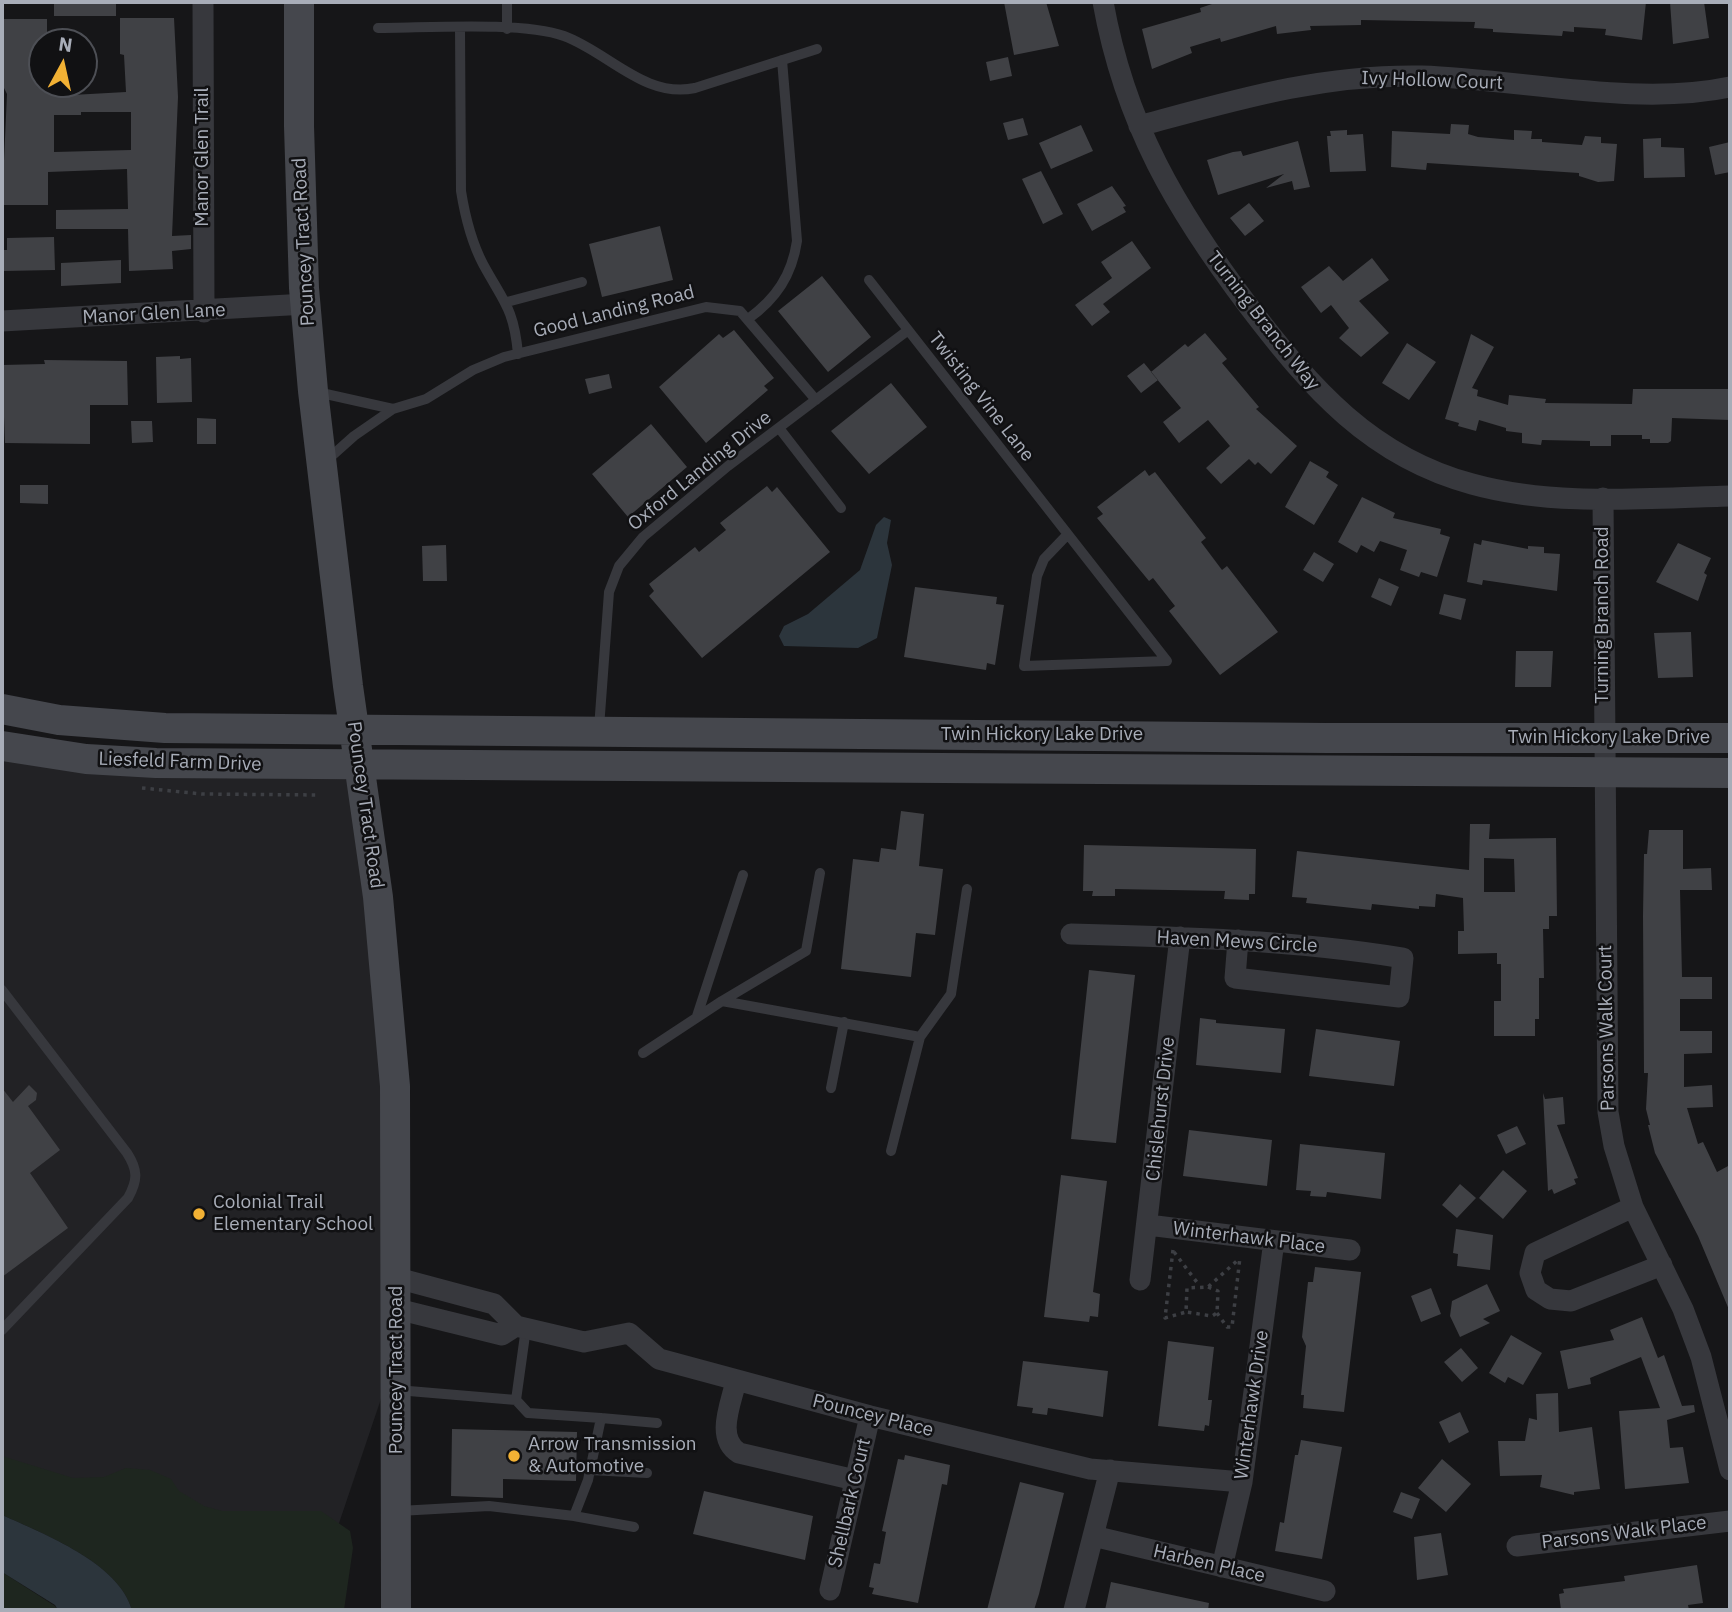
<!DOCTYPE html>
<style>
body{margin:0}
#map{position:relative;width:1732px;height:1612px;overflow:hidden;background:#161618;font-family:"IBM Plex Sans",sans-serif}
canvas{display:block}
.frame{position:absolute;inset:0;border:4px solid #a8adb8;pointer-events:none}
.north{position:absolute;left:28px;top:28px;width:70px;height:70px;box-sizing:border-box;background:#111113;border:2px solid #4d4f55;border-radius:50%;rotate:8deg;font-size:19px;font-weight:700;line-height:28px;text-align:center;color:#a8adb8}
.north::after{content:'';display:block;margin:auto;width:24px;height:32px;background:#f2b134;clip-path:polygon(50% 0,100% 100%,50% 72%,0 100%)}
</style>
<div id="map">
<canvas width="1732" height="1612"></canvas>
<div class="frame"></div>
<div class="north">N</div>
</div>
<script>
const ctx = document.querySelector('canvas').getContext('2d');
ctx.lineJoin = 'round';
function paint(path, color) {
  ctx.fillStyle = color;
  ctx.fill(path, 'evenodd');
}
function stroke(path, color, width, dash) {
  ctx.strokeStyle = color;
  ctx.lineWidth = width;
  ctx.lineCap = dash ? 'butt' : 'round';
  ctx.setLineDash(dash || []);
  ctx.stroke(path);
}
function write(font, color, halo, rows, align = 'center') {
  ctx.font = font + ' "IBM Plex Sans",sans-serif';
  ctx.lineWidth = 5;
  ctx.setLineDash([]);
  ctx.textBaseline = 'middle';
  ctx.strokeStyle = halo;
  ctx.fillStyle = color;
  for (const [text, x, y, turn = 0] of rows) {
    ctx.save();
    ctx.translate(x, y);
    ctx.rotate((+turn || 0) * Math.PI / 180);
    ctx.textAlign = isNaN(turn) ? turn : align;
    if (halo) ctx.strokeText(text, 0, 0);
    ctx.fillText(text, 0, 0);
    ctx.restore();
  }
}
const built = new Path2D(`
 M2 746 360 765 386 981 385 1387 333 1541 2 1473Z`);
const green = new Path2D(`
 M2 1456 73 1478 104 1477 126 1468 150 1470 171 1479 179 1491 204 1506 222 1511H321L350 1531 353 1548 344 1610H132C119 1563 44 1534 2 1515Z
 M2 1572 55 1606 58 1610H2Z`);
const water = new Path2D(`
 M884 517 891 520 887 543 892 565 877 638 858 648 784 646 779 636 784 626 808 614 860 570 876 525Z
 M2 1515C44 1534 119 1563 132 1610H58L55 1605 2 1572Z`);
const building = new Path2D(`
 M54 2H116V16H54Z
 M1004 2H1046L1059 46 1014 55Z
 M1218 2H1646L1642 40 1605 35 1606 29 1574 27V32L1563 31 1562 36 1493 32V29L1474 28 1475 22 1361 20V25L1310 26 1311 30 1277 34 1276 26 1221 42 1220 38 1190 47 1192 53 1152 69 1142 29 1201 12 1200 8Z
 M1670 2H1704L1709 38 1673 44Z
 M120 18H174L178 97 172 236 191 235V249L172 251 173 269 129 271 128 229H56V210L128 209 127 169 48 172V205H2L7 94 3 86 2 19H47V42H42V84H54V96L126 92 124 55 120 54ZM81 112H131V150L54 152V115H81Z
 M1008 57 1012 76 990 81 986 62Z
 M1023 118 1028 135 1008 140 1003 123Z
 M1451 124 1469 125 1468 134 1478 137 1514 140V130L1532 131 1531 139H1542V142L1582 145 1585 136 1601 137V143L1617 144 1614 181 1598 182 1579 176V173L1427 163 1426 170 1391 167 1392 131 1450 134Z
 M1081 125 1093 151 1051 169 1039 143Z
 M1347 130V135L1363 134 1366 171 1330 172 1327 136H1331L1330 131Z
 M1661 138V147L1684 148 1685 177 1644 178 1643 139Z
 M1298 141 1310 187 1294 190 1292 181 1266 188 1284 174 1218 195 1207 160 1233 152 1241 151 1243 156Z
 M1730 142V172L1715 175 1709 147Z
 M1041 171 1063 214 1043 224 1022 179Z
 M1112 186 1126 206 1123 207 1126 212 1092 231 1077 204Z
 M1249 203 1264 221 1245 236 1230 218Z
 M660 226 673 280 602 297 589 244Z
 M54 237 55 270 3 271V250H7V238Z
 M1132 241 1151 268 1103 304 1110 312 1092 326 1075 305 1112 278 1101 262Z
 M1372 258 1389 280 1359 301 1389 333 1361 357 1339 338 1349 328 1331 305 1321 313 1301 287 1329 266 1343 281Z
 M121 260V283L61 286V263Z
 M822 276 871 337 828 372 778 311Z
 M734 330 774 378 764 386 768 390 706 443 659 387 719 334 723 338Z
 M1205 333 1227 359 1222 363 1259 407 1256 409 1297 446 1271 474 1258 462 1255 465 1249 459 1221 484 1206 468 1230 446 1208 420 1179 443 1163 422 1181 408 1151 372 1185 344 1188 347Z
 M1471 334 1494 347 1472 388 1478 390 1477 396 1508 405 1509 395 1546 399 1545 403 1632 404 1633 389H1730V420L1672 418 1671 441 1668 443H1650V439H1642V435H1611V446H1590V441L1542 440 1541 445 1522 443V433L1506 431V428L1479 420 1476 431 1458 426 1459 423 1445 419Z
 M1407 343 1436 362 1409 400 1382 383Z
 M180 356V359L191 358 192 402 157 403 156 357Z
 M44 360 127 361 128 405H90V444L5 443 2 365 45 364Z
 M1144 363 1158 380 1141 393 1127 376Z
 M609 374 612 388 589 394 585 379Z
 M891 383 927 427 869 474 831 431Z
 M197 418 216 419V444H197Z
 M131 421H152L153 442 132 443Z
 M651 424 687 467 628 517 592 474Z
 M1310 461 1329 472 1326 477 1338 485 1314 525 1285 507Z
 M1145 470 1149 476 1155 472 1206 538 1201 542 1222 570 1227 566 1278 632 1220 675 1169 611 1175 606 1153 578 1149 581 1097 518 1103 514 1097 507Z
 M20 485H48V504L20 503Z
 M767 486 772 492 777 487 830 552 702 658 649 596 654 591 649 584 695 547 699 552 726 530 720 523Z
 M1362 497 1395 513 1393 518 1441 529 1440 534 1450 537 1437 577 1421 572 1419 577 1400 570 1407 550 1380 541 1374 552 1361 545 1357 553 1338 542Z
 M1482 540 1528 549V546L1544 547V553L1560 554 1557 591 1483 580 1482 585 1467 582 1474 543 1481 545Z
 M1678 543 1711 558 1704 573 1707 575 1698 601 1656 582Z
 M446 545 447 581H423L422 546Z
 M1314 552 1334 564 1323 582 1303 570Z
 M1379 578 1399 587 1391 606 1371 597Z
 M915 587 997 597 996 604 1004 605 995 665 987 663 986 670 904 657Z
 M1444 594 1466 599 1461 620 1439 614Z
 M1691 632 1693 677 1658 678 1654 633Z
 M1516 651H1553L1551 687H1515Z
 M901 811 924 814 919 866 943 869 935 935 916 933 911 977 841 969 853 859 879 862 881 848 896 850Z
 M1470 824H1490L1489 839 1556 838 1557 916H1549V929H1543L1544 978H1539V1019H1535V1036H1494V1001H1501V964H1497V953L1458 954V931H1464L1463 898 1436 894 1435 907 1419 906V909L1372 904 1371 910 1306 903 1307 898 1292 897 1297 851 1469 870ZM1484 858 1514 859 1515 892H1484Z
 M1649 830H1683V869L1711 868 1712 890H1680L1682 977H1712V999H1680V1031H1712V1053L1684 1054V1087L1712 1085 1713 1107 1687 1108 1698 1144 1703 1142 1717 1172 1730 1165V1312L1698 1236 1655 1153 1648 1125H1650L1646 1109 1648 1073H1644L1643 916 1644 854H1647Z
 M1084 845 1256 849 1255 894H1249V900L1224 899 1225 891 1115 889V896H1092L1093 891H1083Z
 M1089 970 1135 975 1116 1143 1071 1139Z
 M1200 1018 1216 1020V1023L1285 1029 1281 1073 1196 1065Z
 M1316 1029 1400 1041 1394 1086 1309 1076Z
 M29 1085 37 1093 36 1100 28 1106 60 1150 30 1173 68 1228 2 1277V1088L13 1102Z
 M1543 1093 1545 1099 1563 1097 1565 1124 1557 1125 1578 1178 1574 1179 1576 1184 1554 1194 1552 1189 1548 1191Z
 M1517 1126 1526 1144 1506 1154 1497 1135Z
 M1189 1130 1272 1140 1267 1186 1183 1176Z
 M1300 1144 1385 1153 1381 1199 1327 1192 1326 1197 1310 1196 1311 1191 1296 1190Z
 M1503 1170 1527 1191 1503 1219 1479 1198Z
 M1061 1175 1107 1181 1093 1292 1100 1294 1098 1317 1090 1316 1089 1322 1044 1317Z
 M1460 1184 1476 1198 1457 1218 1442 1205Z
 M1456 1229 1493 1235 1490 1270 1457 1266 1458 1254 1453 1253Z
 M1315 1267 1361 1272 1344 1412 1303 1408 1304 1395H1301L1306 1346 1302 1337 1308 1282H1313Z
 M1487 1284 1500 1311 1483 1319 1490 1323 1460 1337 1450 1316 1452 1301Z
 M1431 1288 1441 1314 1421 1322 1411 1296Z
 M1642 1317 1658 1358 1664 1355 1682 1406 1694 1405 1695 1412 1667 1420 1670 1448 1683 1447 1689 1483 1625 1489 1619 1411 1660 1408 1641 1357 1590 1378 1591 1384 1568 1389 1560 1351 1614 1340 1610 1330Z
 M1511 1335 1542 1353 1523 1385 1508 1377 1505 1383 1489 1373Z
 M1168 1341 1214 1347 1208 1400H1212L1209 1426 1205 1425 1204 1431 1158 1426Z
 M1461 1348 1478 1368 1462 1382 1444 1362Z
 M1023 1361 1108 1371 1103 1417 1048 1408 1047 1415 1032 1413 1033 1408 1017 1406Z
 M1558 1393 1559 1432 1592 1427 1600 1489 1574 1492V1495L1540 1487 1542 1475 1500 1476 1498 1441H1525L1529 1418 1537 1420 1536 1394Z
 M1460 1412 1469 1432 1449 1443 1439 1422Z
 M452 1429 577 1432 576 1481 503 1479V1498L451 1496Z
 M1301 1440 1342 1447 1322 1559 1275 1551 1280 1522 1284 1523 1295 1455H1298Z
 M905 1455 950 1465 947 1485 942 1484 918 1603 872 1594 874 1588 869 1587 874 1563 880 1564 886 1532 882 1531 898 1459 904 1460Z
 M1442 1459 1471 1484 1446 1512 1418 1488Z
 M1020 1482 1064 1493 1039 1594 1034 1610H987Z
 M704 1491 813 1516 805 1560 693 1534Z
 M1401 1492 1420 1499 1412 1519 1393 1512Z
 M1441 1533 1448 1575 1417 1580 1414 1537Z
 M1697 1565 1703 1603 1688 1605 1689 1610H1561L1559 1594 1564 1593 1563 1589 1625 1581 1624 1576Z
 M1111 1582 1209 1603 1208 1610H1105Z`);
const path = new Path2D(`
 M142 788 202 794 320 795
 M1173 1250 1165 1318 1186 1312
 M1174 1252 1199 1285
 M1208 1287 1218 1291 1217 1313 1212 1316 1186 1312 1187 1288 1208 1287 1239 1259
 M1217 1313 1227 1327H1232L1240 1257`);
const lane = new Path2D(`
 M507 2V29
 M378 28C426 28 522 21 564 36 608 52 645 99 695 88L817 49
 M460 28 461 191C465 216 471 241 483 264 503 301 514 308 518 354
 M869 280 1167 661 1024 666 1037 576 1044 559 1067 535
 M507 302 582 282
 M748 319C776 299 792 275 797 241L782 60
 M317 392 393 409
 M779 428 841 508
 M326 461 354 436 393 409 426 399 473 370 504 357 706 307 740 311 816 400
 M599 728 609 592 619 566 643 537 728 466 907 331
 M2 990 127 1153C138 1170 138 1180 128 1198L2 1330
 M722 1001 806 951 820 873
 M697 1016 743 875
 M643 1053 722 1001 920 1037
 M831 1088 844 1022
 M891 1151 920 1037 951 994 967 889
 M397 1390 516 1400 526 1328
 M601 1418 657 1423
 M590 1470 647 1473
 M399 1511 489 1506 574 1516 588 1480 601 1418 528 1413 516 1400
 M574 1516 634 1527`);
const street = new Path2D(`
 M203 2 204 312
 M1103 2C1125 124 1176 210 1250 308 1311 388 1371 457 1472 484 1555 507 1645 498 1730 496
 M1139 126C1235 100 1321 74 1422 76 1519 79 1636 107 1730 87
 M2 321 306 304
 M1603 498 1608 1112 1614 1146 1633 1207 1683 1309 1701 1357 1730 1470
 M1071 934C1182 937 1293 940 1403 958L1399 997 1235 978 1238 940
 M1633 1207 1535 1253 1530 1273 1536 1290 1550 1299 1571 1301 1662 1265
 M1148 1225 1350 1250
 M397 1278 494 1304 516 1326 502 1335 397 1309
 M1140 1280 1180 937
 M516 1326 584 1342 629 1333 659 1359 870 1416 1090 1469 1242 1482
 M736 1381C731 1404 715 1438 739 1453L855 1480
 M1093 1536 1325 1591
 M1517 1546 1730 1521
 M1222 1567 1242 1482 1274 1241
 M830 1590 870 1416
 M1074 1610 1110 1470`);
const secondary = new Path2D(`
 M299 2V126L304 288 313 391 348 686 378 897 395 1086 396 1610
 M2 709 59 720 165 728 1326 738H1730
 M2 746 86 759 156 763 1730 773`);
const markers = [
 [199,1214,7,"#f2b134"],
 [514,1456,7,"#f2b134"]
];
const streetNames = [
 ["Ivy Hollow Court",1432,81,2],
 ["Manor Glen Trail",203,157,-90],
 ["Pouncey Tract Road",304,242,-93],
 ["Good Landing Road",614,312,-14],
 ["Manor Glen Lane",154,314,-3],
 ["Turning Branch Way",1263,321,52],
 ["Twisting Vine Lane",981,397,52],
 ["Oxford Landing Drive",700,471,-39],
 ["Turning Branch Road",1603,615,-90],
 ["Twin Hickory Lake Drive",1042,735],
 ["Twin Hickory Lake Drive",1609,738],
 ["Liesfeld Farm Drive",180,762,2],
 ["Pouncey Tract Road",365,805,82],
 ["Haven Mews Circle",1237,942,3],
 ["Parsons Walk Court",1607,1028,-91],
 ["Chislehurst Drive",1161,1109,-84],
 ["Winterhawk Place",1249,1238,7],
 ["Pouncey Tract Road",397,1370,-90],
 ["Winterhawk Drive",1252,1405,-82],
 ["Pouncey Place",873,1416,14],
 ["Shellbark Court",850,1503,-77],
 ["Parsons Walk Place",1624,1533,-7],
 ["Harben Place",1209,1564,13]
];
const poiNames = [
 ["Colonial Trail",213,1203],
 ["Elementary School",213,1225],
 ["Arrow Transmission",528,1445],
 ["& Automotive",528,1467]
];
paint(built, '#222225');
paint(green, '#1e261f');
paint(water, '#2c353c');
paint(building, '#404145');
stroke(path, '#3d3f44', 3.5, [3.5, 5]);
stroke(lane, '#37383d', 10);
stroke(street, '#37383d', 21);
stroke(secondary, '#45474d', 30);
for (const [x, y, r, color] of markers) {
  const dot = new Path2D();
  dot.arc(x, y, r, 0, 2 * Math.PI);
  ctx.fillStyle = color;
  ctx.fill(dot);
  stroke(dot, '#111113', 2.5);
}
write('19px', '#a8adb8', '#111113', streetNames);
write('19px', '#a8adb8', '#111113', poiNames, 'left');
</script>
